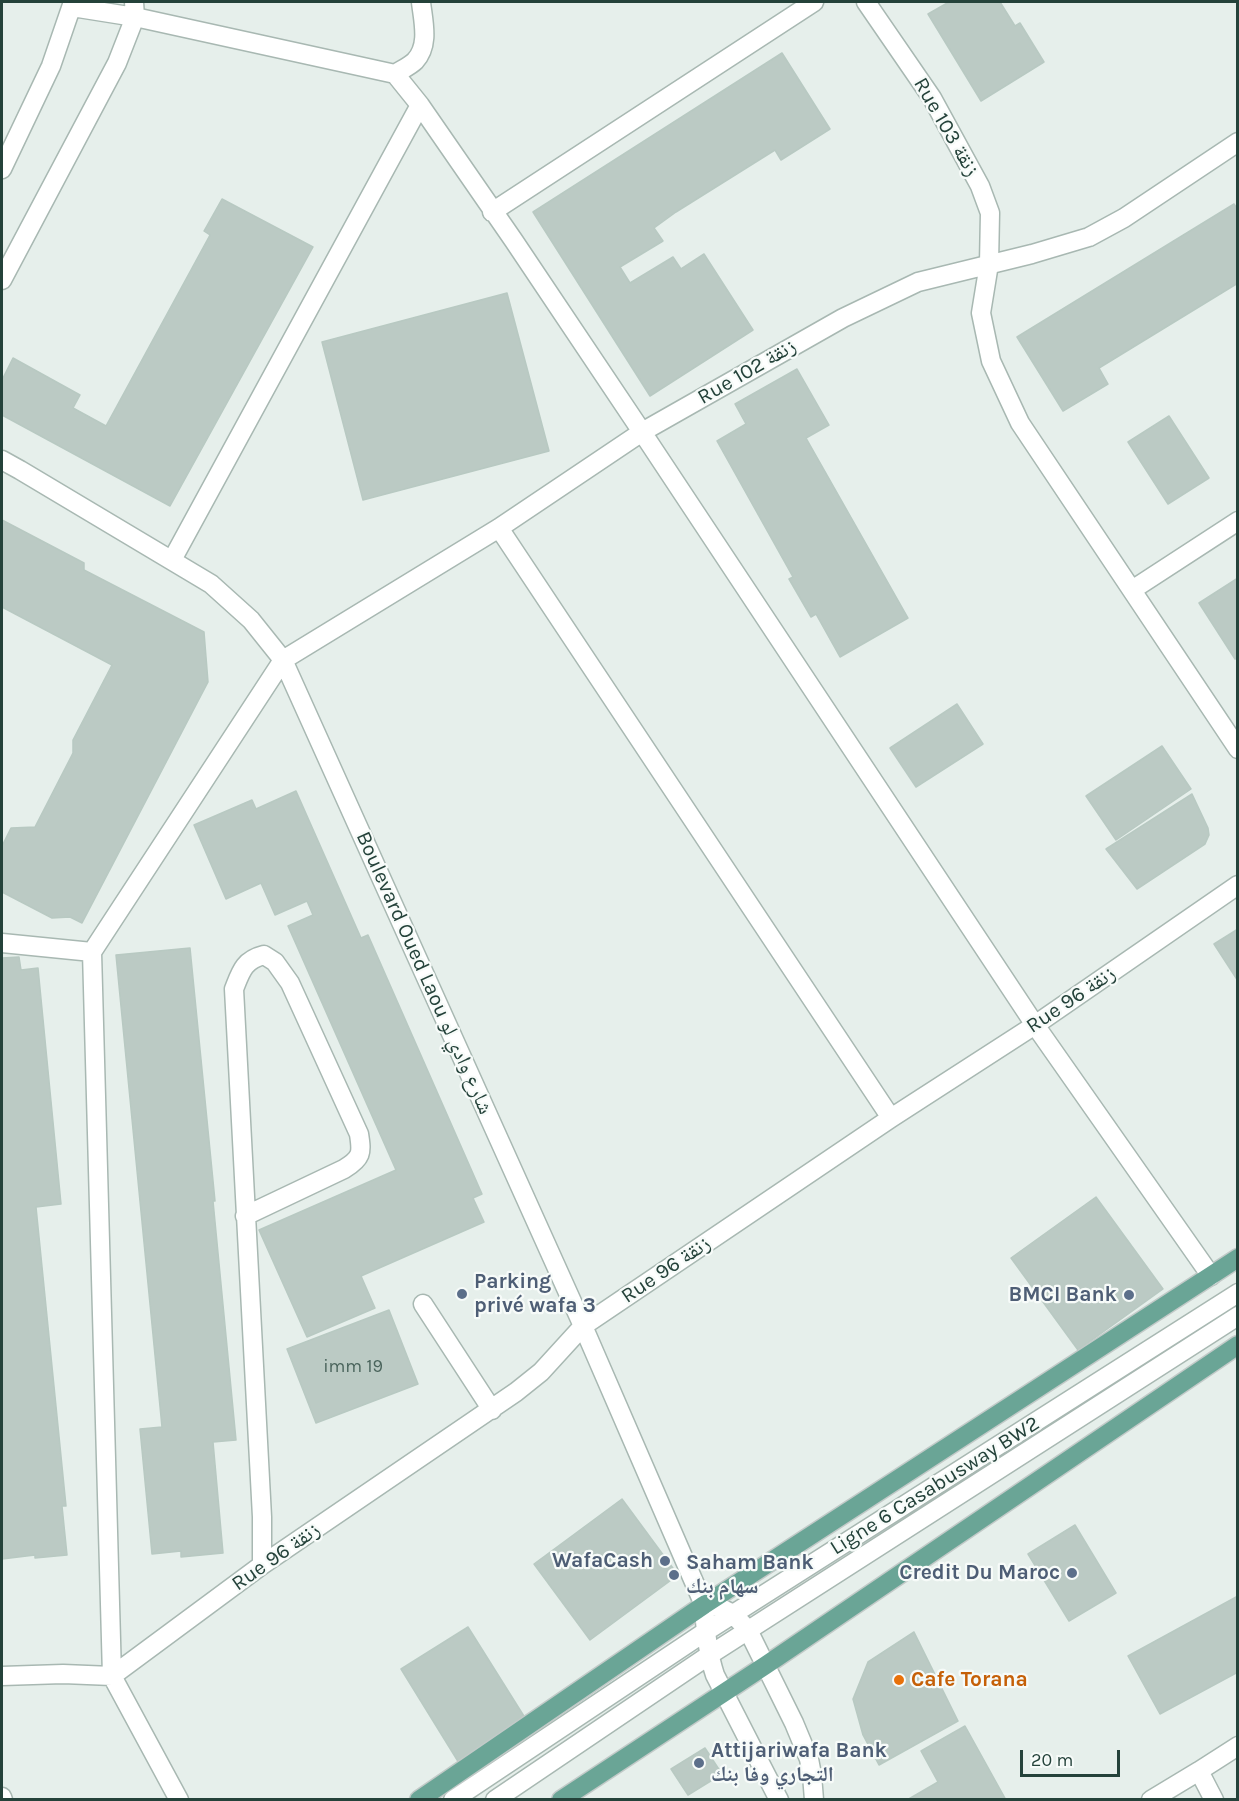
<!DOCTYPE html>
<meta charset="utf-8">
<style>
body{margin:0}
#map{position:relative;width:1239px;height:1801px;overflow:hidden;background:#e6efeb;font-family:Karla,sans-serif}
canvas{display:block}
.frame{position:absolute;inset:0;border:3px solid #24423a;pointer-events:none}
.scale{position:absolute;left:1020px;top:1750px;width:100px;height:27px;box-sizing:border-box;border:3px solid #24423a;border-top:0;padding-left:8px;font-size:18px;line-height:21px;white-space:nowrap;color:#24423a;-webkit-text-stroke:4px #f7fbf9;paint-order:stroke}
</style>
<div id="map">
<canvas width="1239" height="1801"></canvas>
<div class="frame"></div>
<div class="scale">20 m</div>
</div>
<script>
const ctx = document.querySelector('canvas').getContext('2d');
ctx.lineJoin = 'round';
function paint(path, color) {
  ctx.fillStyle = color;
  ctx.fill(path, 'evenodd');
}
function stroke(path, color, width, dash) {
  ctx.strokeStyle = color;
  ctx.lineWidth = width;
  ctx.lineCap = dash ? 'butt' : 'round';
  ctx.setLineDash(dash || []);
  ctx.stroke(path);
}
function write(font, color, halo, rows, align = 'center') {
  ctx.font = font + ' Karla,"Noto Naskh Arabic",sans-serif';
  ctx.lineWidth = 4.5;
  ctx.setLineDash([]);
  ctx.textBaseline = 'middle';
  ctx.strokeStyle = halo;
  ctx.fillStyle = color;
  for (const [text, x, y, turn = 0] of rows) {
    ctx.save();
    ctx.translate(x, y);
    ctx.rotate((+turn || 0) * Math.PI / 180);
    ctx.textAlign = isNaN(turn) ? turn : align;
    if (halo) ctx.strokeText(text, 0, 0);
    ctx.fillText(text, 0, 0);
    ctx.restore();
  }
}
const building = new Path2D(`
 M949 2H1000L1015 26 1020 23 1044 62 981 101 928 14Z
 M782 53 830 129 781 160 775 150 676 212 654 228 663 241 620 267 630 283 673 257 681 269 704 254 753 330 650 396 533 212Z
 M222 199 313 247 170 506 2 415V380L13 358 80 395 73 408 106 426 210 235 204 231Z
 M1234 204 1238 210V283L1099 368 1108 384 1063 411 1017 337Z
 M507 293 549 451 363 500 322 342Z
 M797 369 829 425 806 438 908 618 840 657 816 614 811 617 789 579 793 577 717 441 746 424 735 404Z
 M1169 416 1209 478 1168 504 1128 442Z
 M2 520 84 563V570L204 632 208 682 82 923 70 917 52 918 2 892V846L11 828 35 827 73 753V740L112 665 2 607Z
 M1238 578V658L1235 659 1199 603Z
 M957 704 983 744 916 787 890 748Z
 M1162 746 1191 789 1116 840 1086 796Z
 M296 791 361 938 368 935 482 1194 473 1198 484 1222 361 1276 375 1308 307 1337 259 1230 396 1170 288 926 313 915 307 901 275 915 261 883 226 899 194 825 252 800 256 809Z
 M1192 794 1208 828 1209 835 1205 844 1137 889 1106 849Z
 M1238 929V981L1214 944Z
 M190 948 215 1201H213L236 1440 213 1442 223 1553 181 1557V1551L152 1554 140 1429 162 1427 116 955Z
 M19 957 21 970 38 968 61 1204 36 1207 66 1506H62L67 1555 35 1558V1555L2 1559V958Z
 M1096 1197 1163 1289 1078 1350 1011 1258Z
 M389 1310 418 1384 316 1423 287 1349Z
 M622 1499 678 1575 590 1640 534 1564Z
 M1075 1525 1116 1593 1069 1621 1028 1554Z
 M1238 1596V1672L1160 1714 1128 1656Z
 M468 1627 527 1721 459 1763 401 1669Z
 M914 1632 958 1721 879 1765 863 1735 853 1699 868 1662Z
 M965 1726 1006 1800H907L938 1782 921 1751Z
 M705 1748 722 1774 688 1795 671 1769Z`);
const minor = new Path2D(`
 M866 2 932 98 980 186 990 213 989 264 981 313 991 361 1020 423 1238 749
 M72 7 135 17 395 74C401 70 410 66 415 61 430 45 423 21 421 2
 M395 74 420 105 514 241 642 432 1035 1025 1211 1276
 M2 169 51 66 73 2
 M492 212 814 2
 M2 280 117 63 135 17 134 2
 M2 460 20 470 211 584 251 620 283 660 583 1326 704 1605C705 1629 707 1651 715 1675L779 1800
 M499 528 891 1118
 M172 560 420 105
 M1132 590 1238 521
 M2 943 92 952
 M245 1216 344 1169C362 1158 362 1153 359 1134L290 983 275 962 264 955C244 960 241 971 234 989L262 1517V1565
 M423 1304 492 1410
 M704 1605 719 1607 733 1614 748 1630 794 1723 809 1759 812 1775 814 1800
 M2 1676 63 1674 112 1676
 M112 1676 262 1565 516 1392 541 1372 583 1326 891 1118 1035 1025 1238 885
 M1199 1771 1214 1800
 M2 1797 3 1800
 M179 1800 112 1676 92 952 283 660 499 528 642 432 843 318 918 282 1032 254 1089 237 1124 218 1238 142
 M453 1800 705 1632 1238 1293
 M495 1800 708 1656 1238 1316
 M1151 1800 1199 1771 1238 1746`);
const major = new Path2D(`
 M419 1800 704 1605 1238 1258
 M561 1800 766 1665 1238 1345`);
const markers = [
 [462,1294,6,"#5c6f8a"],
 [1129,1295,6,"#5c6f8a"],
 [665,1561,6,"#5c6f8a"],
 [1072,1573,6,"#5c6f8a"],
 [674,1575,6,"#5c6f8a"],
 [899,1680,6,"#e8710a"],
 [699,1763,6,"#5c6f8a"]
];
const numberNames = [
 ["imm 19",353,1367]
];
const streetNames = [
 ["Rue 103 زنقة",946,127,60],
 ["Rue 102 زنقة",747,372,-30],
 ["Boulevard Oued Laou شارع وادي لو",424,973,66],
 ["Rue 96 زنقة",1071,1000,-34],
 ["Rue 96 زنقة",666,1270,-34],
 ["Ligne 6 Casabusway BW2",935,1486,-32],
 ["Rue 96 زنقة",276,1557,-35]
];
const serviceNames = [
 ["Parking",474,1282],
 ["privé wafa 3",474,1306],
 ["BMCI Bank",1117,1295,"right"],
 ["WafaCash",653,1561,"right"],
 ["Saham Bank",686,1563],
 ["سهام بنك",686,1587],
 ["Credit Du Maroc",1060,1573,"right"],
 ["Attijariwafa Bank",711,1751],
 ["التجاري وفا بنك",711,1775]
];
const foodNames = [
 ["Cafe Torana",911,1680]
];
paint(building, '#bbcac4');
stroke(building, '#b8c9c2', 1.5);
stroke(minor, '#a8b8b2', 21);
stroke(major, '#c2cac8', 21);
stroke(minor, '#fff', 18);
stroke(major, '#6aa596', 18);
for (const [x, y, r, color] of markers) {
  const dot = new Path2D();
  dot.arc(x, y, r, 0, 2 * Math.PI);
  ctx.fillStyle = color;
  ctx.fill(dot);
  stroke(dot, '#f7fbf9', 2);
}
write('18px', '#4a645c', null, numberNames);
write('21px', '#24423a', '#f7fbf9', streetNames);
write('bold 21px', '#4e5e75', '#f7fbf9', serviceNames, 'left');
write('bold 21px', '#c56008', '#f7fbf9', foodNames, 'left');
</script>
